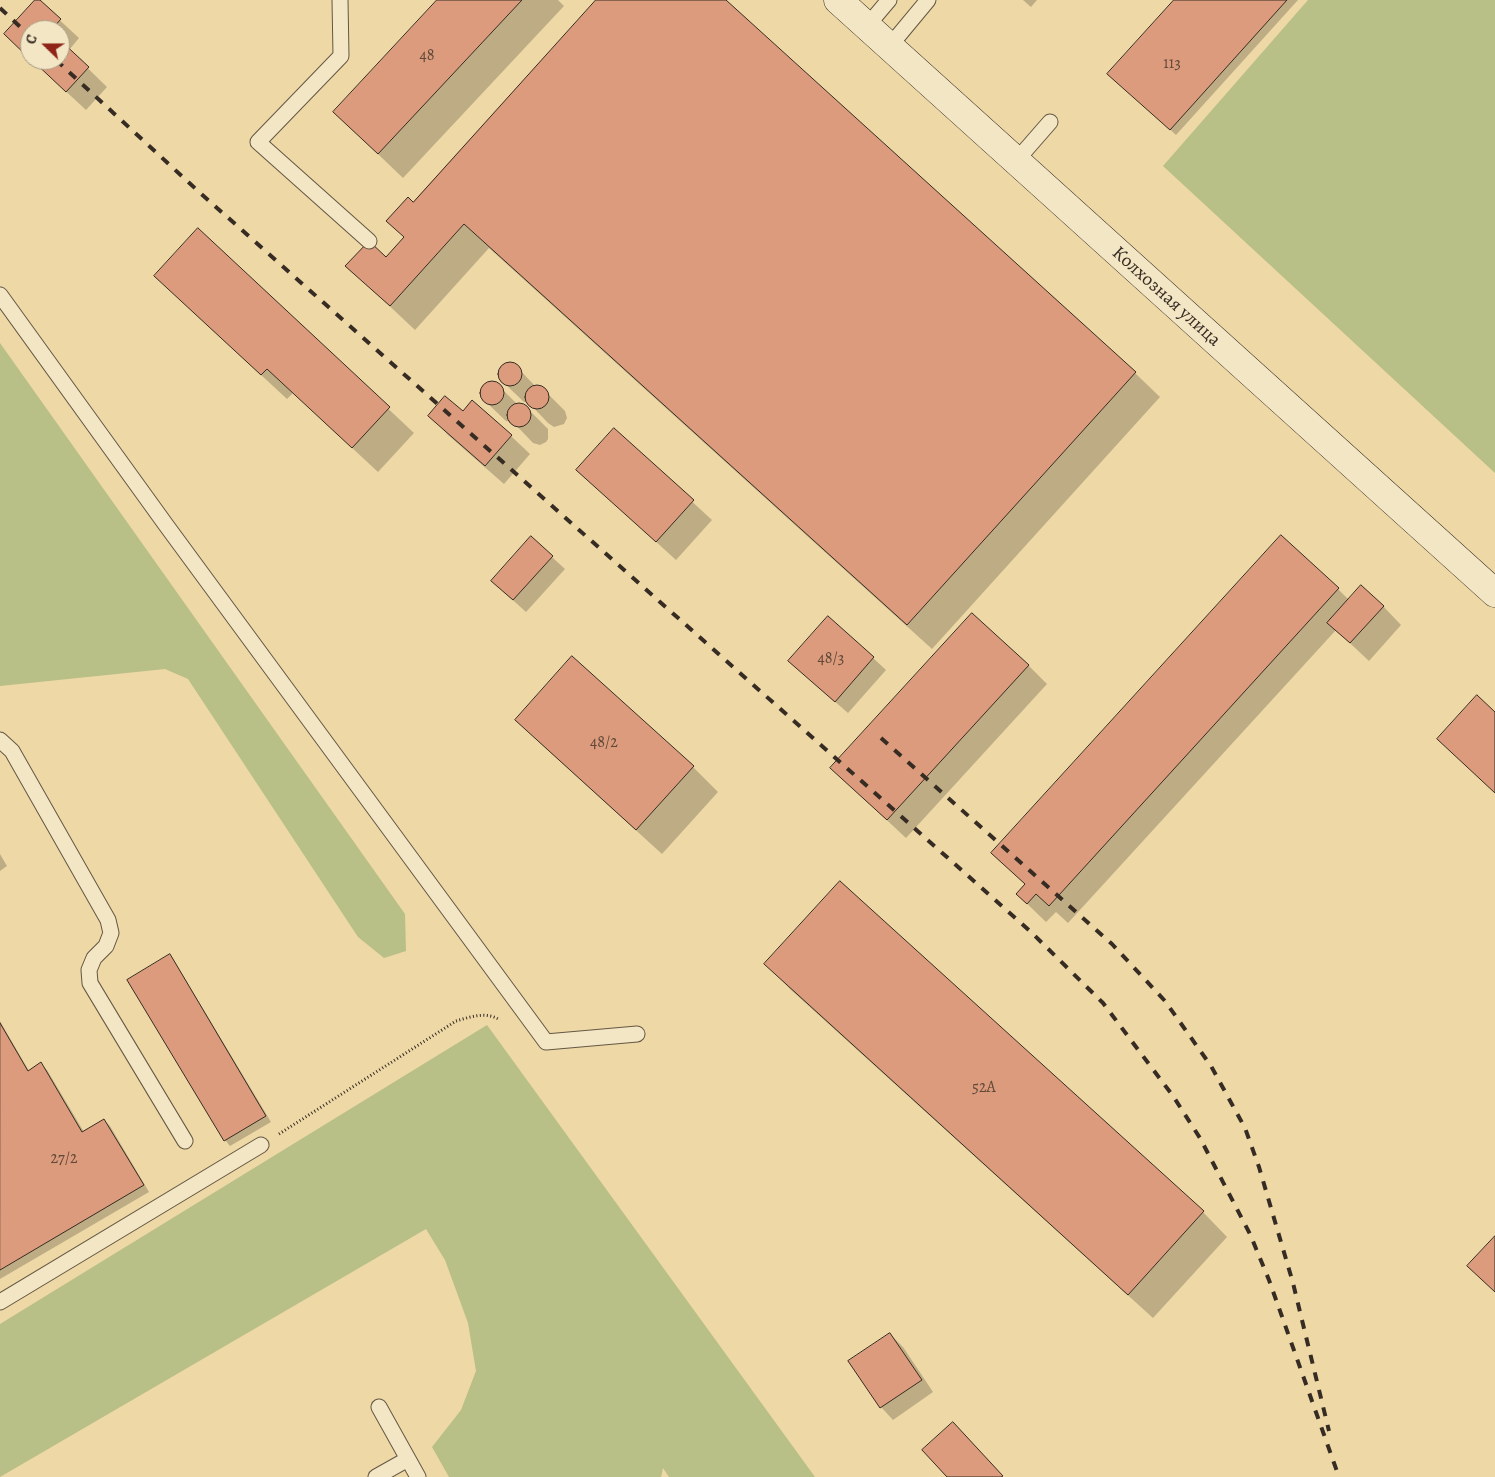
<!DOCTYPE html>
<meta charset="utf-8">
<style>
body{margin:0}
#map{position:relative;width:1495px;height:1477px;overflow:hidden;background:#edd8a6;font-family:Alegreya,serif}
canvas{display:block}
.north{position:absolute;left:20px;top:20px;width:50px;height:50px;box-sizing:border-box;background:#f3e6c5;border:1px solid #a89c84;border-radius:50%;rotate:292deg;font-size:14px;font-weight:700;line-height:20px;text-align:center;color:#372c23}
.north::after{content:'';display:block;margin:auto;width:18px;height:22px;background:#8f2418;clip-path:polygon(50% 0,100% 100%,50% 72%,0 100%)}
</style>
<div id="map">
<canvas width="1495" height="1477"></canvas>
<div class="north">С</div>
</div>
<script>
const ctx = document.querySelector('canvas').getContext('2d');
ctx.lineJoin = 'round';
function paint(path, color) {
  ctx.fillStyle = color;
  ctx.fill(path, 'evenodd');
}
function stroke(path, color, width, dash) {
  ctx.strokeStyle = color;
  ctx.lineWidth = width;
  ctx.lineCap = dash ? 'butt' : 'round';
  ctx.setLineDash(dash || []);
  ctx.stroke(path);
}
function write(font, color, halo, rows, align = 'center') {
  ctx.font = font + ' Alegreya,serif';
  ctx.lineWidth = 4;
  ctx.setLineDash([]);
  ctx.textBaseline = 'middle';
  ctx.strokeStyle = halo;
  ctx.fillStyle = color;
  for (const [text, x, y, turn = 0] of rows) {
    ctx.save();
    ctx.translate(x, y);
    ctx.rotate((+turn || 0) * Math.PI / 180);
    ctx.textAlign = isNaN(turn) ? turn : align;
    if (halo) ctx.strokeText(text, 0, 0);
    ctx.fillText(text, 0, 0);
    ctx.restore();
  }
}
const green = new Path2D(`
 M1308 0H1495V473L1163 166Z
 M0 343 405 914 406 951 384 958 358 937 188 679 165 669 0 686Z
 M487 1025 815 1477H669L663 1468 661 1477H449L432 1447 461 1410 476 1371 468 1323 445 1260 426 1229 0 1477V1324Z`);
const shadow = new Path2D(`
 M36 0H38L79 38 69 50 107 87 86 110 32 60H60V30H30V58L24 53Z
 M439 0H558L564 6 403 178 334 112Z
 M598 0H724L1135 373 1160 397 932 649 489 248 415 330 347 266 386 258 405 238 413 204Z
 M1023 0H1037L1031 7Z
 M1176 0H1298L1176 135 1115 80Z
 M198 230 414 433 378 472 293 393 287 399 180 300Z
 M508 364 515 365 536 387 546 392 565 411 567 418 564 424 554 427 548 423 529 403 524 402 504 383 500 378 502 368Z
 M489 382 496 383 518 405H524L548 429V439L546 442 540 445 533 443 513 422 506 421 486 402 482 396V389Z
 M463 413 511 436 530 454 504 484 448 435 430 416Z
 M614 430 712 520 676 560 597 488Z
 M531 538 565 569 526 612 505 593Z
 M1338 589 1349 600 1383 606 1401 625 1369 661 1336 630 1068 923 1056 912 1046 922 1017 894 1026 885 992 853Z
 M572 657 693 767 718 792 662 854 541 744 516 720Z
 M873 658 886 670 848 713 802 673Z
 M1028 665 1047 684 906 838 831 768Z
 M0 854 7 866 0 871Z
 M169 956 175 962 271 1122 230 1146 225 1140Z
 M766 964 1203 1212 1227 1237 1153 1318 790 989Z
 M0 1021 29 1071 41 1064 47 1070 84 1132 104 1120 110 1126 149 1192 0 1279Z
 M890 1334 903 1347 933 1392 893 1420 881 1407Z`);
const building = new Path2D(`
 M35 0H40L61 19 51 30H30V59L4 34Z
 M437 0H522L378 154 333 112Z
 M596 0H726L1136 372 907 625 464 224 390 306 345 266 369 241 386 257 404 237 386 221 408 197 413 202Z
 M1174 0H1287L1170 130 1107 74Z
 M60 40 89 67 66 92 32 60H60Z
 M198 228 390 407 352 448 267 369 261 375 154 276Z
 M498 374a12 12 0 1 1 24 0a12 12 0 1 1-24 0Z
 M480 393a12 12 0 1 1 24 0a12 12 0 1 1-24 0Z
 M525 397a12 12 0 1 1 24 0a12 12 0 1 1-24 0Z
 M445 396 463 411 472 400 512 435 485 466 428 416Z
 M507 415a12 12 0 1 1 24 0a12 12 0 1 1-24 0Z
 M614 428 694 500 656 542 576 470Z
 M1281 535 1339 588 1049 906 1036 894 1027 904 1016 894 1025 884 991 853Z
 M531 536 553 556 513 600 491 581Z
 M1361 585 1384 606 1350 643 1327 623Z
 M972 613 1029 665 887 820 830 768Z
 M828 616 874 657 835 702 788 661Z
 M572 656 694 766 636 830 515 720Z
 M1477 695 1495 712V793L1437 739Z
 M840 881 1204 1211 1128 1295 764 964Z
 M170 954 266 1116 224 1141 127 980Z
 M0 1023 28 1071 41 1062 82 1132 104 1119 144 1185 0 1270Z
 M1495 1236V1292L1467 1266Z
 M890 1333 922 1380 880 1408 848 1361Z
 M953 1422 1003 1476 1001 1477H947L922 1450Z`);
const path = new Path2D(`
 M279 1134 456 1021C470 1017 486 1011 500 1020`);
const lane = new Path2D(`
 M340 0 341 56 258 142 369 241
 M867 26 889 0
 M889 47 928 0
 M1016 161 1050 122
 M0 295 166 525 546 1042 637 1034
 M0 740 12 751 108 920 111 933 106 946 94 958 89 970 90 983 185 1141
 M0 1302 261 1145
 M379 1407 418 1477
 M376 1477 408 1459`);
const secondary = new Path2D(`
 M838 0 1495 593`);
const rail = new Path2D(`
 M0 8 30 36
 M56 60 198 191 1030 931 1103 1003 1173 1096 1200 1138 1250 1234 1269 1280 1339 1477
 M881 738 1112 944 1165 1001 1211 1066 1245 1128 1259 1167 1293 1283 1329 1431`);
const numberNames = [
 ["48",427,56],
 ["113",1172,64],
 ["48/3",831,659],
 ["48/2",604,743],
 ["52А",984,1088],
 ["27/2",64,1159]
];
const streetNames = [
 ["Колхозная улица",1166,297,42]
];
paint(green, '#b8bf87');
paint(shadow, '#0003');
paint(building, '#db9b7c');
stroke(building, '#372c23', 1);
stroke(lane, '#645744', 17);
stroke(secondary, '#372c23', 29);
stroke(path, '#372c23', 3, [1, 2.5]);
stroke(lane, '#f3e6c5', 15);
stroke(secondary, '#f3e6c5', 28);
stroke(rail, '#372c23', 4, [9, 9]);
write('16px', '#604839', null, numberNames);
write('19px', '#372c23', '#f3e6c5', streetNames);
</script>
